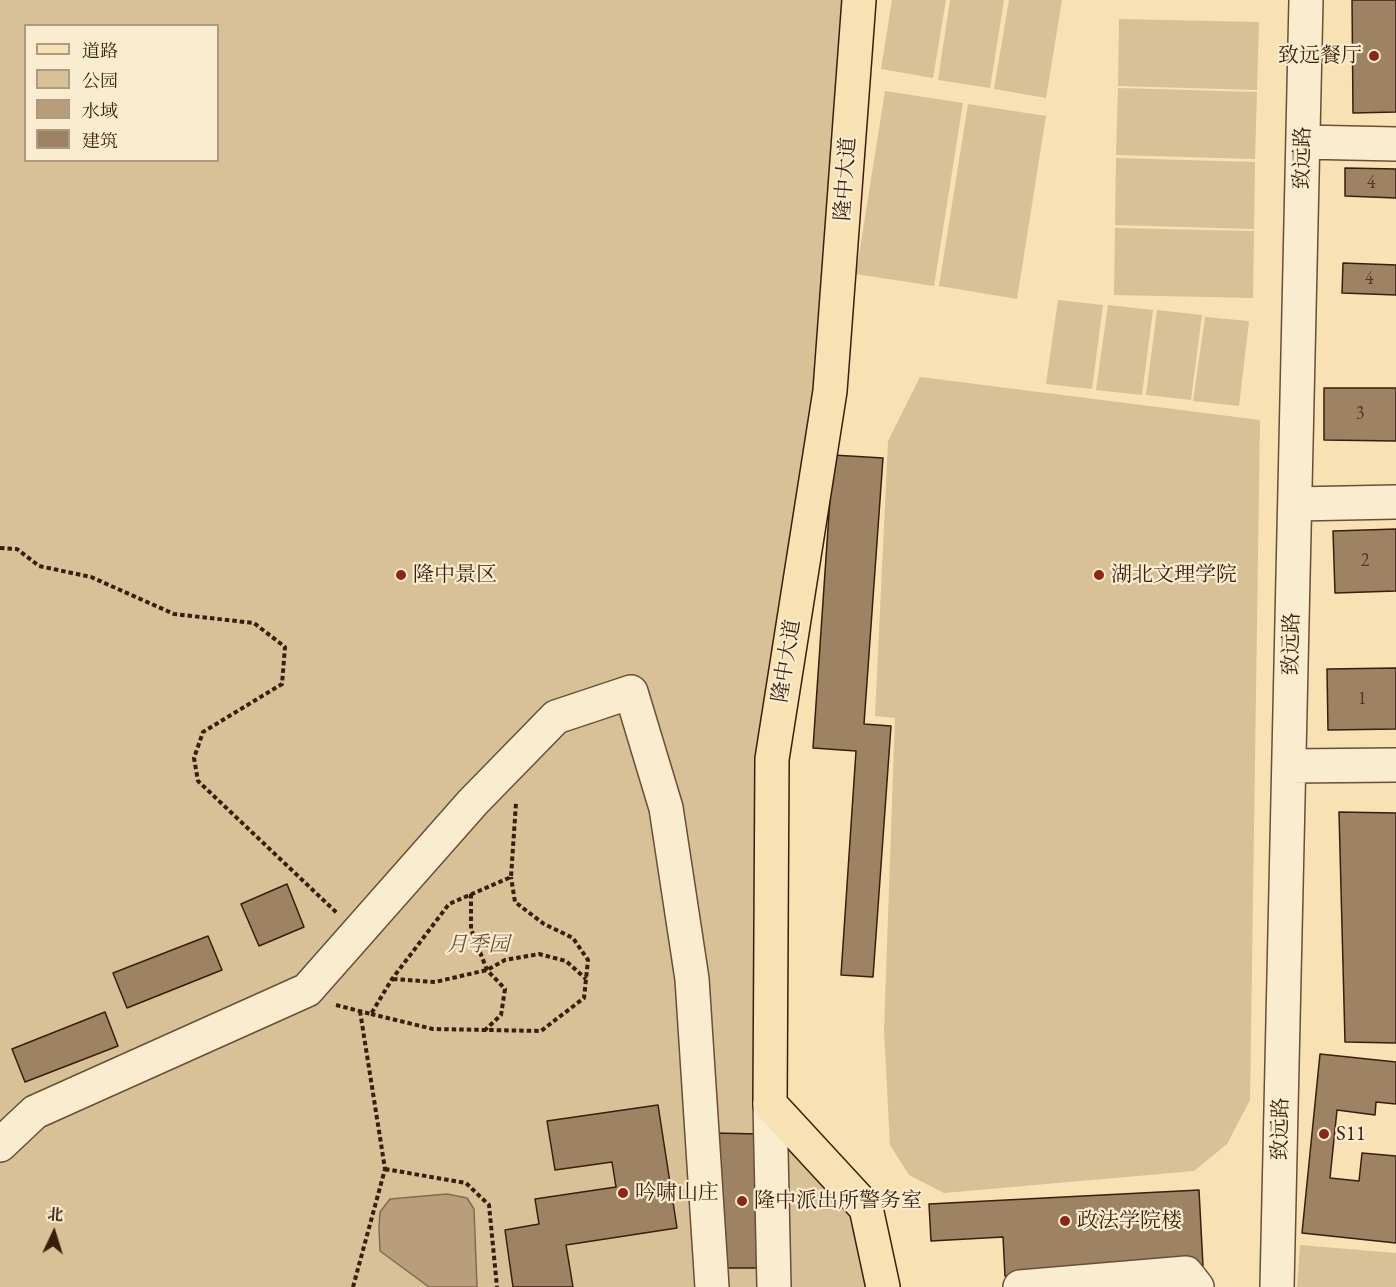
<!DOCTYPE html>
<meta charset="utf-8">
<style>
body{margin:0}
#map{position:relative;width:1396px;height:1287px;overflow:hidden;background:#f8e1b3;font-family:"EB Garamond","Noto Serif SC",serif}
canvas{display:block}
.legend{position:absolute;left:24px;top:24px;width:195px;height:138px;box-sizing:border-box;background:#faecce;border:2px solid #ae9981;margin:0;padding:8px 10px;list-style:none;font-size:18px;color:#3b1d0e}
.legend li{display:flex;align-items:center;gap:12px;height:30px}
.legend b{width:30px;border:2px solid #ae9981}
.north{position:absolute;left:24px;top:1203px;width:60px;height:60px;-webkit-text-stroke:4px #faecce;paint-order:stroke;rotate:4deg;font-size:16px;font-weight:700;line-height:24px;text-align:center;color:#3b1d0e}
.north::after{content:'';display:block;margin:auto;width:21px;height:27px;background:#3b1d0e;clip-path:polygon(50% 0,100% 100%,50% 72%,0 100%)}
</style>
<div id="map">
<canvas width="1396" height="1287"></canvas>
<ul class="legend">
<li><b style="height:8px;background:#f8e1b3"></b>道路</li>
<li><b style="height:16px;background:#d8c097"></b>公园</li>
<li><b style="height:16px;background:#b89e7b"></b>水域</li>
<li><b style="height:16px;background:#9d8364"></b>建筑</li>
</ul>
<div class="north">北</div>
</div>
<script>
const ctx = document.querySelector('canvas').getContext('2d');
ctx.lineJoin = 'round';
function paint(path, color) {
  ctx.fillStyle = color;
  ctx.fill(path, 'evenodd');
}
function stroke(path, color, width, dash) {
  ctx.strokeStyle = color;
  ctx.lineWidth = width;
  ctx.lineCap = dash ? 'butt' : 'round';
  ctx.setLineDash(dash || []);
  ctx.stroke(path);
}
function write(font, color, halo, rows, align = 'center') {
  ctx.font = font + ' "EB Garamond","Noto Serif SC",serif';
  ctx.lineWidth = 4.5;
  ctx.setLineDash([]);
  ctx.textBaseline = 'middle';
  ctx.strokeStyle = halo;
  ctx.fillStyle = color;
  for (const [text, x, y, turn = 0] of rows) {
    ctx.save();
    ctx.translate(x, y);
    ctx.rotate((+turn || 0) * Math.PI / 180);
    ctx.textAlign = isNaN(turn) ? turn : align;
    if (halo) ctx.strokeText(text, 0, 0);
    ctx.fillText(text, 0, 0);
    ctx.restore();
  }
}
const green = new Path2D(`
 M0 0H859L772 759 771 1104 866 1208 883 1287H0ZM26 26H218V160H26Z
 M892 0H946L933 78 881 69Z
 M950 0H1004L990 88 938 80Z
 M1009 0H1062L1046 98 994 89Z
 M1119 19 1259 22 1257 90 1118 86Z
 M1118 88 1257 92 1255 159 1116 155Z
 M885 91 963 103 934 286 856 274Z
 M968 104 1046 116 1017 299 939 286Z
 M1116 158 1255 162 1254 229 1115 225Z
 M1115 228 1254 231 1253 298 1114 295Z
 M1058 300 1103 305 1092 389 1046 384Z
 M1108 305 1153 310 1142 395 1096 390Z
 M1157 310 1202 315 1191 400 1146 395Z
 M1205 317 1249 321 1239 406 1193 401Z
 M920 377 1260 420 1250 1100 1227 1144 1194 1171 944 1193 909 1175 890 1145 884 1030 895 718 875 716 888 441Z
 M1300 1245 1396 1253V1287H1297Z`);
const water = new Path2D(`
 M447 1194 467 1198 474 1209 477 1287H429L380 1251 379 1228 380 1212 390 1199Z`);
const building = new Path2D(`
 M1352 0H1396V112L1353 113Z
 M1345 168 1396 169V198L1345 196Z
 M1343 263 1396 265V295L1342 293Z
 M1324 388H1396V441L1324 440Z
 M833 455 883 458 864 724 891 726 873 977 841 975 856 751 813 748Z
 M1396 529V591L1335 593 1333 531Z
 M1396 668V729L1328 730 1327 669Z
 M1339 812 1396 813V1043L1345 1042Z
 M287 884 304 927 259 946 241 904Z
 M208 936 222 970 127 1008 113 973Z
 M105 1012 118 1046 25 1082 12 1049Z
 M1320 1054 1396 1062V1104L1376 1102 1375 1115 1337 1110 1330 1178 1359 1181 1362 1153 1396 1156V1243L1302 1233Z
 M658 1105 677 1228 566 1245 573 1287H513L505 1230 539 1224 535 1199 616 1187 612 1162 555 1170 547 1121Z
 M714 1133 759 1134 760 1268H722Z
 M1199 1190 1203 1266 1005 1276 1003 1237 931 1241 929 1204Z`);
const path = new Path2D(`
 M0 548 17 549 39 566 91 577 174 614 254 623 285 647 282 684 203 732 194 758 198 781 337 913
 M471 894V929L487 970 505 989 501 1015 485 1030
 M393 979 435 982 487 970 505 960 539 954 566 961 586 979
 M336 1005 371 1014 392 979 449 904 511 877 516 803
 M371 1014 433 1029 541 1031 584 998 588 960 573 938 544 924 515 902 511 877
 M385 1169 466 1183 489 1205 497 1287
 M353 1287 385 1169 360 1011`);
const minor = new Path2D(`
 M1303 142 1396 144
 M1295 504 1396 502
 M1289 766 1396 765
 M770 1104 774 1287
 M0 1145 35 1112 307 990 473 802 556 717 631 692 666 808 692 979 712 1287
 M1020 1287 1186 1273 1197 1287
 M1277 1287 1306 0`);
const major = new Path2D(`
 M859 0 830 391 772 759 770 1104 866 1208 883 1287`);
const markers = [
 [1374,56,6,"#8f2418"],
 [401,575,6,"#8f2418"],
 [1099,575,6,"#8f2418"],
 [1324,1134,6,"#8f2418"],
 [623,1193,6,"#8f2418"],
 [742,1201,6,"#8f2418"],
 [1065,1221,6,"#8f2418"]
];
const numberNames = [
 ["4",1371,183],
 ["4",1369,279],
 ["3",1360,414],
 ["2",1365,561],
 ["1",1362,699]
];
const poiNames = [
 ["致远餐厅",1362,56,"right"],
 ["隆中景区",413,575],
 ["湖北文理学院",1111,575],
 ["S11",1336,1134],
 ["吟啸山庄",635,1193],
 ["隆中派出所警务室",754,1201],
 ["政法学院楼",1077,1221]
];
const streetNames = [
 ["致远路",1303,158,-89],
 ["隆中大道",846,179,-86],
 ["致远路",1292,644,-89],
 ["隆中大道",787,661,-81],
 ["致远路",1281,1129,-89]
];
const parkNames = [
 ["月季园",478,945]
];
paint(green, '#d8c097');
paint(water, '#b89e7b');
stroke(water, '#866a4f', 1.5);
paint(building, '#9d8364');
stroke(building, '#3b1d0e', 1.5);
stroke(minor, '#6a4e37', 36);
stroke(major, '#3b1d0e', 36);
stroke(path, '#3b1d0e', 4, [4.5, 3]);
stroke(minor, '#faecce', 33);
stroke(major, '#f8e1b3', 33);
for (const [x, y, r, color] of markers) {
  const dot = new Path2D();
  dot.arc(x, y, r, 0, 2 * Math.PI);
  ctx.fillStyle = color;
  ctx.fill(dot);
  stroke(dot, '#faecce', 2);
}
write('18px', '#543624', null, numberNames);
write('21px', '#3b1d0e', '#faecce', poiNames, 'left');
write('21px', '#3b1d0e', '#faecce', streetNames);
write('italic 21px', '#6a4e37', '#faecce', parkNames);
</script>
